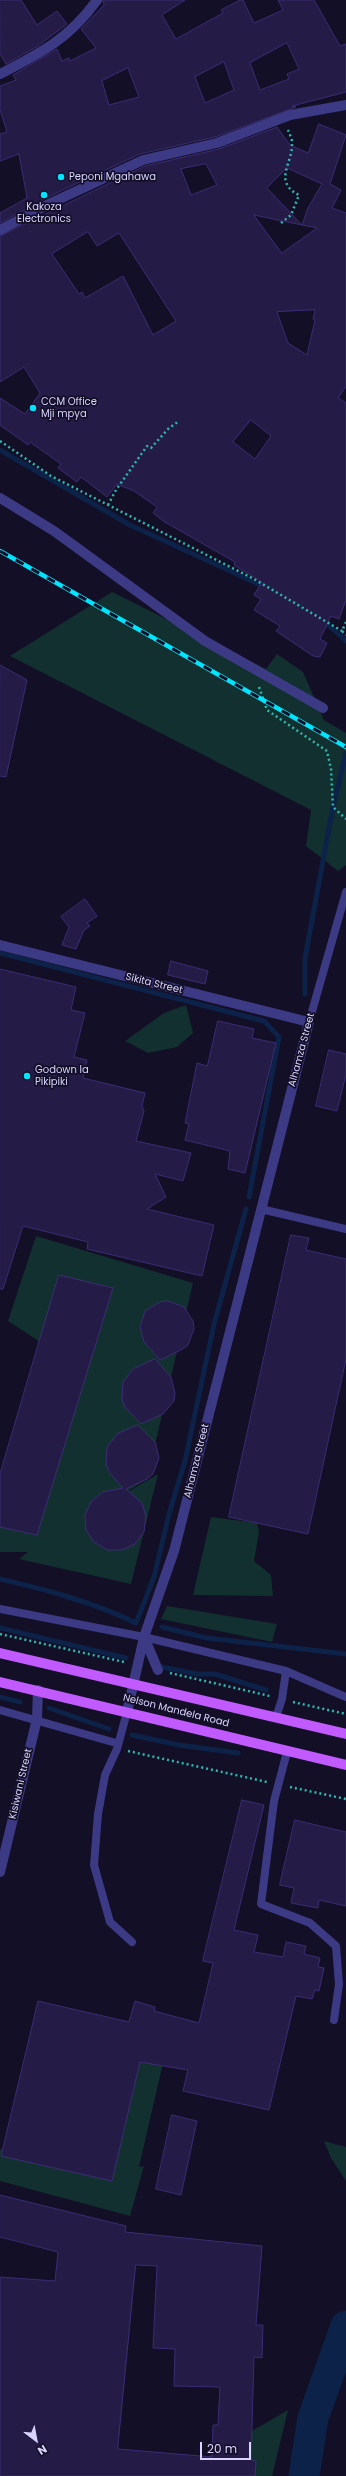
<!DOCTYPE html>
<style>
body{margin:0}
#map{position:relative;width:346px;height:2476px;overflow:hidden;background:#130f26;font-family:Poppins,sans-serif}
canvas{display:block}
.north{position:absolute;left:16px;top:2420px;width:40px;height:40px;-webkit-text-stroke:3px #130f26;paint-order:stroke;rotate:148deg;font-size:11px;font-weight:700;line-height:16px;text-align:center;color:#d9d4ff}
.north::after{content:'';display:block;margin:auto;width:14px;height:18px;background:#d9d4ff;clip-path:polygon(50% 0,100% 100%,50% 72%,0 100%)}
.scale{position:absolute;left:200px;top:2442px;width:51px;height:18px;box-sizing:border-box;border:2px solid #d9d4ff;border-top:0;padding-left:5px;font-size:12px;line-height:14px;white-space:nowrap;color:#d9d4ff;-webkit-text-stroke:3px #130f26;paint-order:stroke}
</style>
<div id="map">
<canvas width="346" height="2476"></canvas>
<div class="north">N</div>
<div class="scale">20 m</div>
</div>
<script>
const ctx = document.querySelector('canvas').getContext('2d');
ctx.lineJoin = 'round';
function paint(path, color) {
  ctx.fillStyle = color;
  ctx.fill(path, 'evenodd');
}
function stroke(path, color, width, dash) {
  ctx.strokeStyle = color;
  ctx.lineWidth = width;
  ctx.lineCap = dash ? 'butt' : 'round';
  ctx.setLineDash(dash || []);
  ctx.stroke(path);
}
function write(font, color, halo, rows, align = 'center') {
  ctx.font = font + ' Poppins,sans-serif';
  ctx.lineWidth = 3.5;
  ctx.setLineDash([]);
  ctx.textBaseline = 'middle';
  ctx.strokeStyle = halo;
  ctx.fillStyle = color;
  for (const [text, x, y, turn = 0] of rows) {
    ctx.save();
    ctx.translate(x, y);
    ctx.rotate((+turn || 0) * Math.PI / 180);
    ctx.textAlign = isNaN(turn) ? turn : align;
    if (halo) ctx.strokeText(text, 0, 0);
    ctx.fillText(text, 0, 0);
    ctx.restore();
  }
}
const green = new Path2D(`
 M112 592 266 669 277 654 303 672 324 720 346 733V865L338 871 306 846 311 810 10 656Z
 M186 1005 193 1033 177 1047 148 1053 125 1041 164 1013Z
 M36 1236 193 1283 147 1479 102 1507 158 1474 131 1584 19 1559 28 1552H0V1506L57 1353 8 1321Z
 M211 1517 257 1523 259 1532 254 1561 271 1575 273 1596 193 1595Z
 M167 1606 277 1624 272 1642 161 1619Z
 M138 2042 166 2050 139 2167 144 2166 130 2216 0 2181V2149L101 2175Z
 M324 2141 346 2147V2181L331 2158Z
 M288 2410 272 2476H186L185 2470Z`);
const stream = new Path2D(`
 M0 450 130 525 265 587
 M323 620 346 641
 M0 953 264 1021 279 1037 249 1197
 M305 994V958L333 807 346 753
 M0 1579C47 1590 93 1602 136 1623L154 1577 169 1514 185 1461 214 1324 246 1209
 M162 1627 207 1638 346 1654
 M0 1628 126 1658
 M157 1666 197 1674H215L266 1690
 M0 1697 20 1702
 M49 1708 109 1729
 M132 1735 179 1745 238 1753`);
const river = new Path2D(`
 M304 2476 313 2418 346 2326`);
const building = new Path2D(`
 M0 0H21L37 25 57 11 67 24 38 46 6 64 0 54Z
 M103 0H185L162 15 176 39 223 13 221 10 240 0H243L254 23 283 10 278 0H314L340 46 346 44V92L292 106 296 107 215 137 140 154 48 197 0 223V213L27 198 19 154 0 161V134L7 132 0 110V86L16 80 13 75 57 49 62 61 69 58 70 61 96 48 81 29 104 5ZM287 43 299 69 287 74 289 79 260 90 250 63ZM224 62 234 90 205 103 195 77ZM128 68 139 97 109 105 102 81Z
 M319 124 346 135 330 184 341 190 332 208 346 213V386L338 398 346 403V600L339 619 331 616 320 639 327 643 320 657 313 656 276 631 280 626 254 610 261 599 254 595 262 582 234 565 235 562 163 521 153 513 157 507 134 491 117 484 107 497 81 477 77 482 58 468 61 464 30 442 28 445 0 425V398L25 414 40 393 24 367 0 382V236L145 166 219 149 277 127 290 145 308 153ZM206 164 217 185 191 195 181 169ZM287 168 322 184 308 208 302 225 267 188ZM254 215 302 225 317 228 282 253ZM88 232 97 246 119 233 176 321 153 335 123 276 85 298 82 292 79 294 52 254ZM315 310 313 319 315 320 307 355 288 343 277 312ZM251 420 271 436 255 459 233 442Z
 M0 665 27 680 6 777 0 776Z
 M85 899 97 916 87 923 90 926 84 930 76 949 62 945 69 927 61 917Z
 M171 961 208 971 205 984 168 975Z
 M0 969 76 987 71 1010 85 1013 74 1057 87 1060 83 1078 145 1093 142 1106 144 1111 136 1141 191 1153 183 1181 155 1174 166 1197 147 1209 214 1225 202 1276 87 1249 88 1242 23 1226 3 1289H0Z
 M218 1021 254 1029 252 1038 276 1043 245 1173 228 1169 230 1151 185 1140 189 1124 185 1123 197 1063 207 1066Z
 M329 1050 346 1054V1074L337 1111 316 1106Z
 M291 1235 309 1238 306 1250 346 1259V1359L308 1534 229 1517Z
 M59 1275 113 1288 37 1535 0 1527V1474Z
 M168 1301 184 1307 193 1321 194 1329 188 1345 181 1350 160 1360 144 1342 140 1327 145 1311 160 1302Z
 M155 1359 171 1377 175 1393 174 1401 163 1414 141 1424 125 1407 122 1399 123 1382 133 1369Z
 M138 1425 155 1442 159 1458 153 1474 147 1479 126 1489 142 1503 146 1517 144 1532 135 1544 122 1550H107L94 1542 86 1530 85 1515 91 1502 102 1492 123 1488 109 1472 106 1464 107 1447 117 1434Z
 M242 1800 264 1805 234 1930 258 1935 254 1952 283 1957 286 1942 306 1946 304 1954 320 1958 318 1967 324 1968 319 1991 315 1990 312 1999 296 1996 269 2110 183 2091 188 2070 140 2062 112 2181 1 2156 38 2001 129 2022 135 2001 155 2007 154 2011 199 2023 213 1963 203 1961Z
 M295 1820 346 1832V1906L319 1900 318 1908 291 1903 294 1888 280 1885Z
 M172 2115 197 2121 181 2195 156 2189Z
 M0 2195 126 2226 125 2232 262 2246 256 2325H263L262 2358 254 2357 251 2460 256 2461 255 2476H0V2277L55 2281 58 2252 0 2237ZM136 2265 157 2266 153 2348 175 2349 174 2386 220 2387 218 2425H213L212 2457 118 2449Z`);
const path = new Path2D(`
 M281 223 291 215 299 195C273 182 292 164 292 145 293 141 290 135 288 130
 M0 441 51 476 254 579 342 631
 M108 505 116 490 147 446 151 448 168 429 179 421
 M346 622 342 631 346 635
 M259 687 267 710 327 751 331 769 333 807 346 819
 M0 1634 124 1662
 M170 1673 270 1696
 M293 1702 346 1714
 M128 1751 267 1782
 M290 1787 346 1799`);
const lane = new Path2D(`
 M309 1022 346 892
 M261 1209 346 1229
 M0 1609 144 1637 286 1671 346 1697
 M0 1710 116 1743
 M127 1712 117 1749 105 1775 98 1814 94 1865 110 1922 132 1942
 M276 1717 282 1699 286 1671
 M287 1752 274 1801 261 1904 310 1923 336 1946 339 1984 334 2020`);
const street = new Path2D(`
 M0 74C41 53 70 38 97 0
 M0 230 51 203 143 160 217 143 290 115 346 105
 M0 498 54 531 205 641 323 708
 M0 945 309 1022 174 1551 144 1637 127 1712
 M144 1637 158 1670
 M0 1872 37 1719 38 1690`);
const primary = new Path2D(`
 M0 1653 346 1734
 M0 1682 346 1765`);
const rail = new Path2D(`
 M0 551 346 747`);
const markers = [
 [61,177,4,"#00e5ff"],
 [44,195,4,"#00e5ff"],
 [33,408,4,"#00e5ff"],
 [27,1076,4,"#00e5ff"]
];
const poiNames = [
 ["Peponi Mgahawa",69,177],
 ["Kakoza",44,207,"center"],
 ["Electronics",44,219,"center"],
 ["CCM Office",41,402],
 ["Mji mpya",41,414],
 ["Godown la",35,1070],
 ["Pikipiki",35,1082]
];
const streetNames = [
 ["Sikita Street",154,984,14],
 ["Alhamza Street",302,1050,-75],
 ["Alhamza Street",197,1461,-76],
 ["Nelson Mandela Road",176,1711,14],
 ["Kisiwani Street",21,1784,-77]
];
paint(green, '#12302f');
stroke(stream, '#0c2248', 5);
stroke(river, '#0c2248', 31);
paint(building, '#241b47');
stroke(building, '#3b2d73', 1);
stroke(path, '#2fb8b0', 2.5, [2, 3]);
stroke(lane, '#3d3a85', 8);
stroke(street, '#3d3a85', 10);
stroke(primary, '#c25bff', 10);
stroke(rail, '#00e5ff', 4.5);
stroke(rail, '#130f26', 3, [9]);
for (const [x, y, r, color] of markers) {
  const dot = new Path2D();
  dot.arc(x, y, r, 0, 2 * Math.PI);
  ctx.fillStyle = color;
  ctx.fill(dot);
  stroke(dot, '#130f26', 1.5);
}
write('10px', '#d9d4ff', '#130f26', poiNames, 'left');
write('10px', '#d9d4ff', '#130f26', streetNames);
</script>
